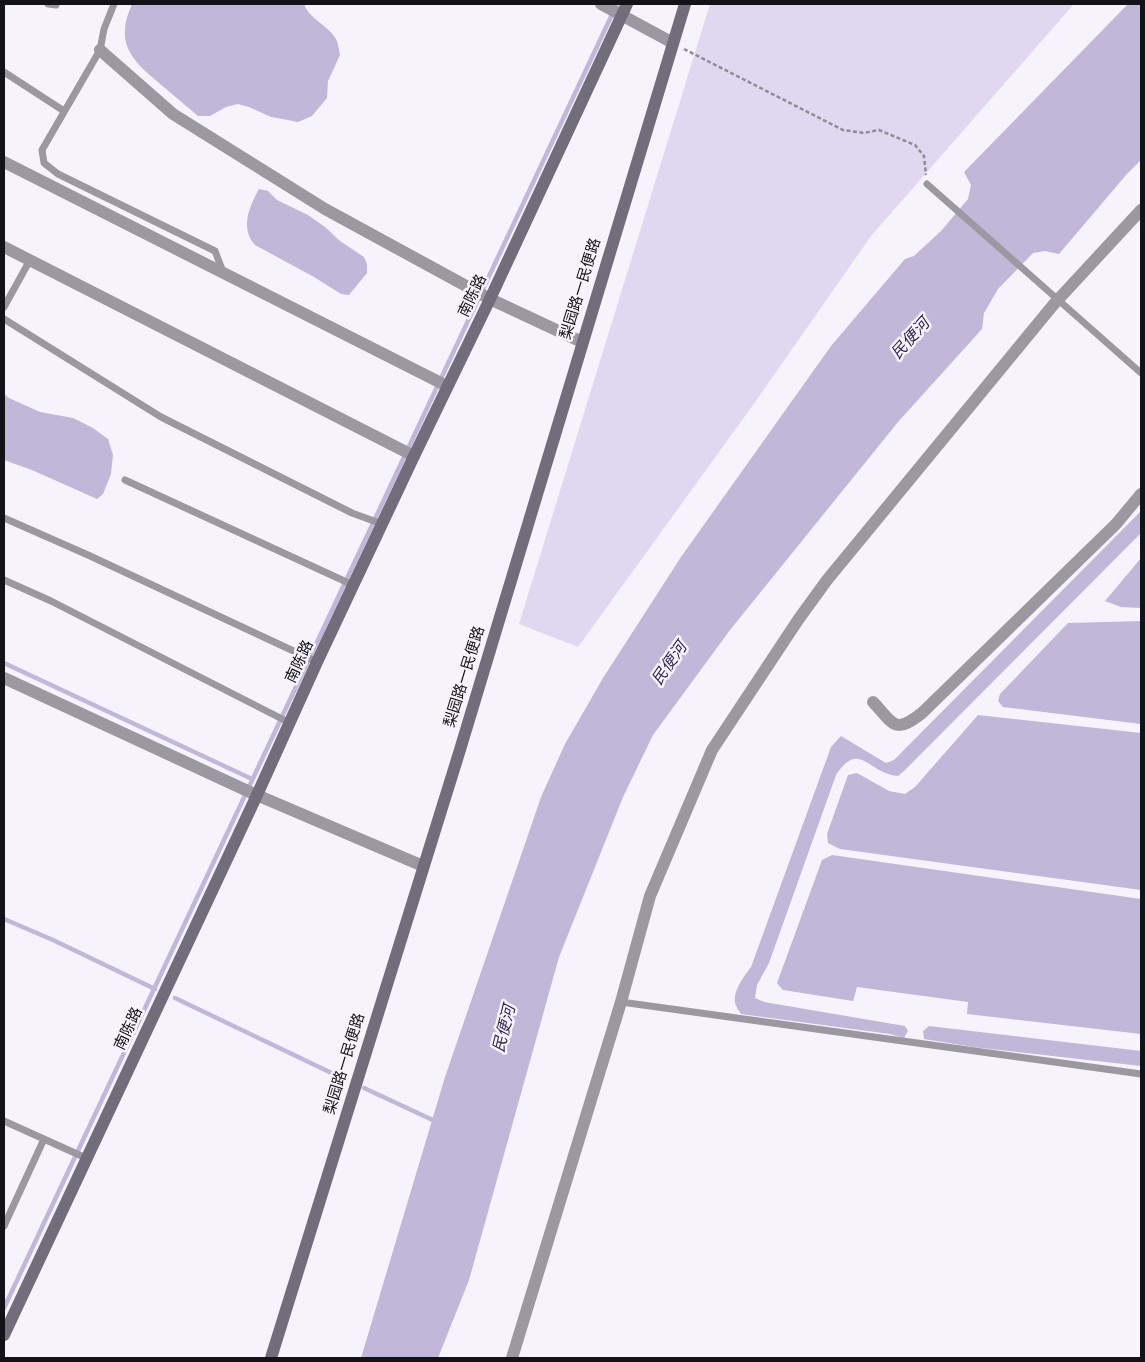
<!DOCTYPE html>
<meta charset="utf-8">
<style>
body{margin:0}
#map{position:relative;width:1145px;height:1362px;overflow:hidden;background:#f6f3fc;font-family:"DM Sans",sans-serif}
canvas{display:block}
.frame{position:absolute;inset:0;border:5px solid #141219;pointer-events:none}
</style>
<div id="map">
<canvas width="1145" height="1362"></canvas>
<div class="frame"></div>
</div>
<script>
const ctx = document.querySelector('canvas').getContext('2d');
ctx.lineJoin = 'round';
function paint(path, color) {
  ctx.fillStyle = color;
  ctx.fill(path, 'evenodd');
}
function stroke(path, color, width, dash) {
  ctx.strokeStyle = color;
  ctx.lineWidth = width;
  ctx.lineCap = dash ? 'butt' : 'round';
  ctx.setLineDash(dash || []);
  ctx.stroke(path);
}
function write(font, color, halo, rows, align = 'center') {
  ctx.font = font + ' "DM Sans","Noto Sans SC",sans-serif';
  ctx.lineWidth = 5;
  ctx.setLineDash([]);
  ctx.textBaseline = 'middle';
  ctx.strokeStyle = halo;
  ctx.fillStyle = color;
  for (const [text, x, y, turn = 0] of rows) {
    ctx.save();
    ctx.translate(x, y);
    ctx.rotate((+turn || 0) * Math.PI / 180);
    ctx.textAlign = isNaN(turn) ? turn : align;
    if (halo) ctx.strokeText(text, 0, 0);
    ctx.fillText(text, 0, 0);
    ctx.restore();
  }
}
const green = new Path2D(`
 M710 4H1074L871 236 753 405 578 647 519 624Z`);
const water = new Path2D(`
 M132 4H304C309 19 328 25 336 39 338 43 339 50 340 55L328 81 327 98 312 116 298 122 288 120 271 117 249 107 238 104 226 107 210 116H198C185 105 172 94 159 83 130 59 115 42 132 4Z
 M1128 4H1141V160L1126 175 1059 254 1045 251 1033 253 998 289 984 313 982 329 898 422 730 630 653 735 623 797 559 957 469 1280 438 1358H361L445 1077 541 797 565 744 603 678 681 557 831 346 905 259 914 256 941 231 968 199 971 185 964 172Z
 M259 189 268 191 277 200 308 215 325 227 340 241 364 257 367 264V273L349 295 341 294 314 277 255 245C240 228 249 207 259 189Z
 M4 394 9 398 40 412 73 418 93 428 108 439 113 455 111 474 103 494 97 499 32 470 4 460Z
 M1141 511V533L904 771 898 776C868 774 860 739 836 775L769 963 757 985 755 998 764 1002 905 1026 908 1031 904 1038 890 1034 741 1014C739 1011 736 1007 735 1003 733 991 744 976 751 967L831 747 841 736 886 763 894 760Z
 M1141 558V608L1121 607 1105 601Z
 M1141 621V724L1003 707 998 701 1000 694 1068 623Z
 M978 715 1141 733V890L840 849 828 843 827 834 848 775 857 773 889 791 905 794 915 787Z
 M832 855 1141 899V1034L967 1014 968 1002 857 987 853 1001 783 990 777 983 822 860Z
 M929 1026 1141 1051V1066L973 1047 924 1039 923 1031Z`);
const stream = new Path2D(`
 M4 663 252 779
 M4 919 53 940 155 989
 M175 998 342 1078
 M364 1088 437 1122
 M4 1308 617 4`);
const path = new Path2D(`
 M684 49 843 130 864 133 879 130 915 145 924 156 926 175`);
const lane = new Path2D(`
 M48 4 56 5
 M114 4 104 29 100 50 42 150 44 163 58 174 215 251 223 272
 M4 72 64 111
 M927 184 1141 373
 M4 307 30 260
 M4 319 161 417 352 513 382 524
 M125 480 353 585
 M4 518 88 555 317 662
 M4 580 51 601 290 723
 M621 1002 1141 1074
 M4 1121 86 1158
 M4 1226 44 1139`);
const street = new Path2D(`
 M601 4 673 43
 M100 50 173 114 325 209 490 299 582 342
 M4 162 447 386
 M4 247 414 456
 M4 678 252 793 423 866
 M873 702C894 724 894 735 922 713L1116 524 1141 494
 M512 1358 621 1002 650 896 712 750 798 620 827 580 1054 304 1141 210`);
const secondary = new Path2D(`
 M4 1335 257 795 317 662 414 456 490 299 627 4
 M271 1358 459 753 685 4`);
const streetNames = [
 ["梨园路一民便路",581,289,-73],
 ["南陈路",473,296,-64],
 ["南陈路",300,662,-65],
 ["梨园路一民便路",465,677,-73],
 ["南陈路",129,1029,-65],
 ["梨园路一民便路",345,1064,-73]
];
const waterNames = [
 ["民便河",911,339,-48],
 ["民便河",670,664,-55],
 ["民便河",505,1029,-76]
];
paint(green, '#dfd8f0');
paint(water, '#c1b7d8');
stroke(stream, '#c1b7d8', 4.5);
stroke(path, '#8e8c94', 2.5, [4, 2.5]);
stroke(lane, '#9b98a2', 7);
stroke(street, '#9b98a2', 12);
stroke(secondary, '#716d7a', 12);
write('15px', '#141219', '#f6f3fc', streetNames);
write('italic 16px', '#362651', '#f6f3fc', waterNames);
</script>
